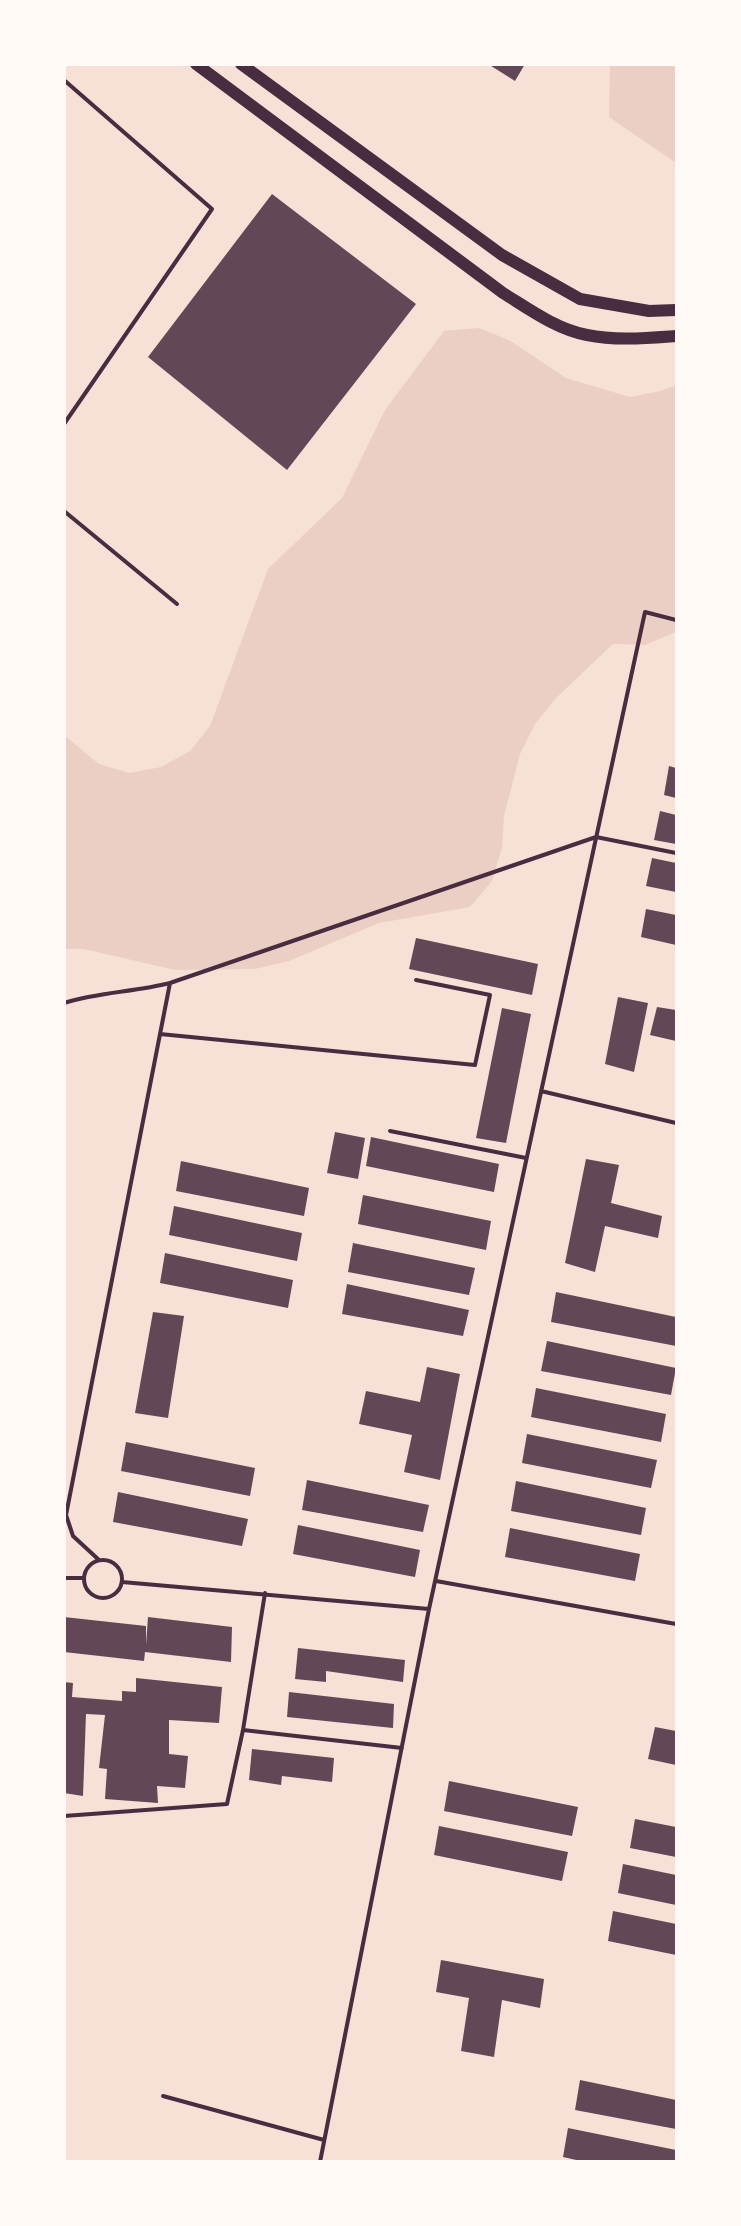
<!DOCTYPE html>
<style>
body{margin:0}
#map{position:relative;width:741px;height:2226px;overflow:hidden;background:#f7e1d7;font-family:"Noto Sans",sans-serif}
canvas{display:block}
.frame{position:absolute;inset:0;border:66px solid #fffaf5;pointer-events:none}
</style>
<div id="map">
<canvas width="741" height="2226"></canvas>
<div class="frame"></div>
</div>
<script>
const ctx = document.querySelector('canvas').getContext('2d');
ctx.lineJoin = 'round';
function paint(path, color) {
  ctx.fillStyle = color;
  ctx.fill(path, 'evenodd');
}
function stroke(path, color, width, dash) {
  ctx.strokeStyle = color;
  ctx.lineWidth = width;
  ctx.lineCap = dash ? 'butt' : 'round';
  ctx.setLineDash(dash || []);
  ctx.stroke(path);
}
const green = new Path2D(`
 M610 65H676V163L609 117Z
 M479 328 509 340 566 378 630 397 661 391 676 385V632L645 645 613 644 556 698 535 724 520 754 504 816 502 848 492 881 470 907 379 923 289 961 255 969 175 970 84 949H65L64 735 99 764 129 773 161 767 190 751 210 726 268 569 342 498 385 410 444 331Z`);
const building = new Path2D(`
 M488 64H525L515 81Z
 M272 194 416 304 287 470 148 357Z
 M669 766 676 768V798L664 795Z
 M660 811 676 815V844L654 840Z
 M652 858 676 863V892L646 886Z
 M646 909 676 915V945L641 937Z
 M416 938 538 964 532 995 409 969Z
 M618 997 648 1003 634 1072 605 1064Z
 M657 1007 676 1010V1041L650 1035Z
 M502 1008 531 1014 506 1143 476 1138Z
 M335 1132 365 1138 358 1179 327 1173Z
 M371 1137 499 1164 494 1192 366 1166Z
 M586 1159 619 1165 611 1203 662 1216 658 1238 605 1226 595 1272 565 1263Z
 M181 1161 309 1188 304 1216 176 1191Z
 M363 1195 491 1221 486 1250 358 1224Z
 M174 1206 302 1233 297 1261 169 1235Z
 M353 1243 475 1268 469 1295 348 1272Z
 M165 1253 293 1280 288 1308 160 1283Z
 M347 1284 469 1310 463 1336 342 1314Z
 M556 1292 676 1317V1346L551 1322Z
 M153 1312 184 1316 168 1418 135 1413Z
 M547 1341 676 1368 671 1395 541 1371Z
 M427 1367 460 1374 440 1480 404 1472 412 1435 359 1424 366 1391 420 1402Z
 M536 1388 666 1414 661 1442 531 1417Z
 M527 1434 657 1460 651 1488 522 1463Z
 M126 1442 255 1468 250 1496 121 1471Z
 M307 1480 429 1505 423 1532 302 1510Z
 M516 1481 646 1508 641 1535 511 1511Z
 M118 1492 248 1519 242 1546 113 1522Z
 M298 1525 420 1550 415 1577 293 1554Z
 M510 1528 640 1554 635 1581 505 1557Z
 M64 1617 146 1626V1645L148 1617 232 1627 231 1662 145 1652 144 1661 64 1652Z
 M298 1648 405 1660 403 1682 326 1671V1682L295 1679Z
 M136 1678 222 1687 219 1723 169 1720V1754L188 1756 185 1788 157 1786 158 1803 105 1799 107 1769 99 1768 105 1715 86 1714 83 1796 64 1793V1682L73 1683 72 1697 122 1701V1691L136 1692Z
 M289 1692 394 1704 393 1728 287 1717Z
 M655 1727 676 1731V1765L648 1759Z
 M252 1749 334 1758 332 1782 282 1776 281 1785 249 1780Z
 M449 1781 578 1807 572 1836 444 1811Z
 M635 1819 676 1827V1857L630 1848Z
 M439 1826 568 1852 562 1881 434 1855Z
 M623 1864 676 1875V1905L618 1893Z
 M613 1911 676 1924V1955L608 1941Z
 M441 1960 544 1979 540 2008 502 2000 494 2057 461 2051 469 1998 436 1992Z
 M580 2080 676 2100V2129L575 2110Z
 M568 2128 676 2150V2162H585L563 2157Z`);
const service = new Path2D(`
 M64 80 212 209 64 424
 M64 511 177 604
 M170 983 596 837 676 853
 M64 1003C99 992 135 992 170 983L66 1515 73 1536 99 1560
 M160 1034 475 1065 490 995 416 980
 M541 1091 676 1123
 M390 1131 526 1158
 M84 1579a19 19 0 1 1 38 0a19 19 0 1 1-38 0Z
 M64 1578H84
 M436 1581 676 1624
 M122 1582 429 1609
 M243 1730 402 1748
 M64 1816 227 1804 243 1730 265 1593
 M163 2096 324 2140
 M320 2162 429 1609 645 612 676 620`);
const primary = new Path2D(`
 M196 64 503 293C529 309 556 329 587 335 616 341 648 338 676 336
 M241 64 502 255 580 299 649 311 676 310`);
paint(green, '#ebcfc5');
paint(building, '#644757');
stroke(service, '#4a2c40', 4);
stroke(primary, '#4a2c40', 12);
</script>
